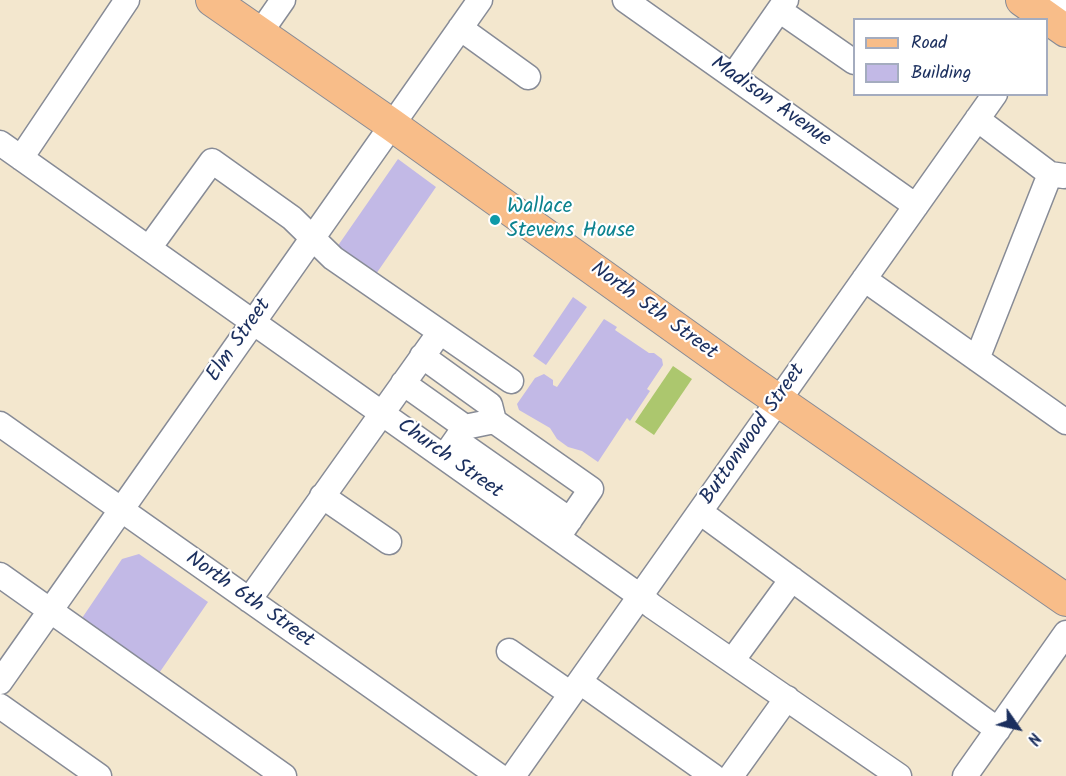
<!DOCTYPE html>
<style>
body{margin:0}
#map{position:relative;width:1066px;height:776px;overflow:hidden;background:#f3e7ce;font-family:Kalam,sans-serif}
canvas{display:block}
.legend{position:absolute;left:853px;top:18px;width:195px;height:78px;box-sizing:border-box;background:#fff;border:2px solid #a4acbf;margin:0;padding:8px 10px;list-style:none;font-size:18px;color:#1b2f5e}
.legend li{display:flex;align-items:center;gap:12px;height:30px}
.legend b{width:30px;border:2px solid #a4acbf}
.north{position:absolute;left:988px;top:698px;width:60px;height:60px;-webkit-text-stroke:4px #fff;paint-order:stroke;rotate:124deg;font-size:16px;font-weight:700;line-height:24px;text-align:center;color:#1b2f5e}
.north::after{content:'';display:block;margin:auto;width:21px;height:27px;background:#1b2f5e;clip-path:polygon(50% 0,100% 100%,50% 72%,0 100%)}
</style>
<div id="map">
<canvas width="1066" height="776"></canvas>
<ul class="legend">
<li><b style="height:8px;background:#f8bd89"></b>Road</li>
<li><b style="height:16px;background:#c2b9e6"></b>Building</li>
</ul>
<div class="north">N</div>
</div>
<script>
const ctx = document.querySelector('canvas').getContext('2d');
ctx.lineJoin = 'round';
function paint(path, color) {
  ctx.fillStyle = color;
  ctx.fill(path, 'evenodd');
}
function stroke(path, color, width, dash) {
  ctx.strokeStyle = color;
  ctx.lineWidth = width;
  ctx.lineCap = dash ? 'butt' : 'round';
  ctx.setLineDash(dash || []);
  ctx.stroke(path);
}
function write(font, color, halo, rows, align = 'center') {
  ctx.font = font + ' Kalam,sans-serif';
  ctx.lineWidth = 4.5;
  ctx.setLineDash([]);
  ctx.textBaseline = 'middle';
  ctx.strokeStyle = halo;
  ctx.fillStyle = color;
  for (const [text, x, y, turn = 0] of rows) {
    ctx.save();
    ctx.translate(x, y);
    ctx.rotate((+turn || 0) * Math.PI / 180);
    ctx.textAlign = isNaN(turn) ? turn : align;
    if (halo) ctx.strokeText(text, 0, 0);
    ctx.fillText(text, 0, 0);
    ctx.restore();
  }
}
const green = new Path2D(`
 M673 366 692 379 654 435 635 422Z`);
const building = new Path2D(`
 M398 159 436 187 376 274 337 247Z
 M573 297 587 307 546 365 533 356Z
 M604 319 617 327 615 330 649 353H654L662 359 663 365 647 389 650 391 630 421 627 418 598 462 582 451 568 447 557 439 550 428 519 410 517 404 535 378 544 374 553 380V385L557 387Z
 M139 554 208 602 155 679 78 624 122 559Z`);
const minor = new Path2D(`
 M625 0 916 206
 M779 10 854 62
 M1046 21 1061 0
 M460 28 528 77
 M260 33 283 0
 M733 76 786 0
 M977 119 1050 174 1064 176
 M0 143 640 596 652 606 899 776
 M21 158 127 0
 M149 248 212 161 292 218 333 258 511 381
 M864 279 1066 422
 M422 356 490 405 494 421
 M977 359 1050 174
 M403 383 465 427
 M0 424 499 776
 M456 440 570 520
 M444 457 465 427 494 421 591 489 558 537
 M322 496 389 542
 M700 512 998 730
 M0 575 284 776
 M249 600 440 332
 M509 651 571 694
 M732 661 792 579
 M0 682 480 0
 M580 682 713 776
 M0 706 99 776
 M513 776 995 94
 M731 776 787 698
 M965 776 1066 633`);
const major = new Path2D(`
 M212 0 392 125 740 374 1066 600
 M1022 0 1066 31`);
const markers = [
 [495,220,6,"#0f9aa8"]
];
const streetNames = [
 ["Madison Avenue",770,103,35],
 ["North 5th Street",653,312,36],
 ["Elm Street",240,341,-55],
 ["Buttonwood Street",754,435,-55],
 ["Church Street",449,460,35],
 ["North 6th Street",249,601,35]
];
const cultureNames = [
 ["Wallace",507,208],
 ["Stevens House",507,232]
];
paint(green, '#acc76e');
paint(building, '#c2b9e6');
stroke(minor, '#878b96', 27);
stroke(major, '#878b96', 34);
stroke(minor, '#fff', 24);
stroke(major, '#f8bd89', 32);
for (const [x, y, r, color] of markers) {
  const dot = new Path2D();
  dot.arc(x, y, r, 0, 2 * Math.PI);
  ctx.fillStyle = color;
  ctx.fill(dot);
  stroke(dot, '#fff', 2);
}
write('21px', '#1b2f5e', '#fff', streetNames);
write('21px', '#0d838f', '#fff', cultureNames, 'left');
</script>
